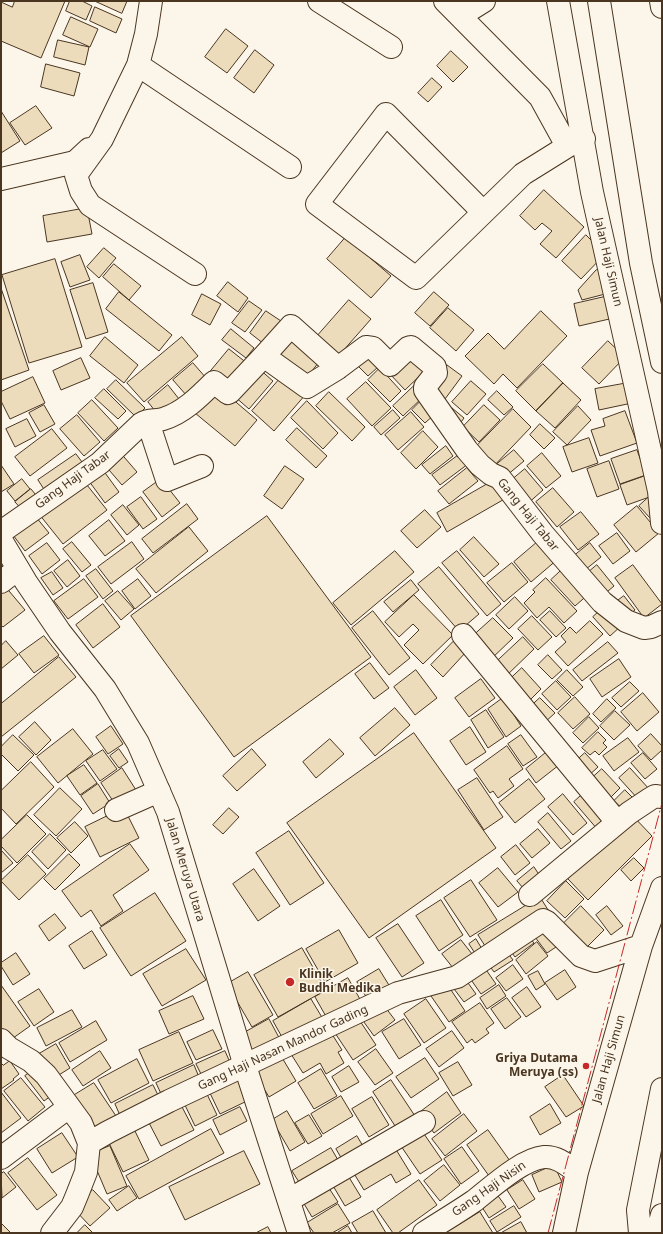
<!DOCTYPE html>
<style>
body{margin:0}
#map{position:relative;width:663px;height:1234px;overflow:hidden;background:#fbf6e9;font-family:"Noto Sans",sans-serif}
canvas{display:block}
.frame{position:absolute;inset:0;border:2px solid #4a3520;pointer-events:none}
</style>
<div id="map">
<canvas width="663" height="1234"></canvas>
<div class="frame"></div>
</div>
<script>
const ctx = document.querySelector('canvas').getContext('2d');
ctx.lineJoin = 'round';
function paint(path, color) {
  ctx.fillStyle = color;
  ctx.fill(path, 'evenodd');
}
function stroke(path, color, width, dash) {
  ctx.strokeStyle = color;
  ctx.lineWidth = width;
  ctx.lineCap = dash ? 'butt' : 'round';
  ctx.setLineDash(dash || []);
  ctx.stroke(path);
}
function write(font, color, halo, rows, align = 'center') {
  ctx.font = font + ' "Noto Sans",sans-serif';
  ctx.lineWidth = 3;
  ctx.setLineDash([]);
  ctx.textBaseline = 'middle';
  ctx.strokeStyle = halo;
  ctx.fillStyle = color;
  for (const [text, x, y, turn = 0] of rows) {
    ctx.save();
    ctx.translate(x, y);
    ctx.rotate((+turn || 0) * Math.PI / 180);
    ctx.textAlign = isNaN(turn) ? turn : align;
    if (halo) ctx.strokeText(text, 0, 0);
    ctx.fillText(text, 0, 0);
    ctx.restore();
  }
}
const building = new Path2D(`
 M15 1H65L41 58 1 41V2L12 7Z
 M70 1H82L92 6 86 20 66 11Z
 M95 1H127L122 13Z
 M95 7 122 19 116 33 90 21Z
 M71 17 98 29 90 47 63 35Z
 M226 29 248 46 227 73 205 57Z
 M58 40 89 47 85 65 54 57Z
 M255 50 274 65 254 93 234 78Z
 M451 51 468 67 453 82 437 66Z
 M46 64 80 73 74 96 41 87Z
 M432 78 442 87 428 102 418 93Z
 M36 106 52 128 25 145 10 123Z
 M1 111 20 141 1 153Z
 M544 190 584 227 556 258 540 244 552 231 542 223 535 230 520 216Z
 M87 208 92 234 47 242 43 216Z
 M586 235 605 254 581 279 562 261Z
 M346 237 391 276 371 298 327 259Z
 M104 248 116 258 99 278 87 267Z
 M80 255 90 280 70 287 61 262Z
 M55 259 82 347 29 363 2 275Z
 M114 264 141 286 129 300 103 277Z
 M606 269 613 292 582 300 578 290 596 270Z
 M228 282 248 298 238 312 217 296Z
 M93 283 108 332 86 339 70 290Z
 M1 288 29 370 1 380Z
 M119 292 172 335 159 351 106 309Z
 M434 292 449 305 430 326 415 313Z
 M202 294 221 304 210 325 192 315Z
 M613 295 618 317 579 326 574 304Z
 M349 300 371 319 335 360 313 341Z
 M249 301 262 310 245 332 232 323Z
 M448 308 474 330 456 351 430 328Z
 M266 311 281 321 264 344 250 333Z
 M541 311 567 336 517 388 503 374 494 384 465 356 488 333 504 349Z
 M231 329 254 348 246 358 222 340Z
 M293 335 322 358 305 380 275 358Z
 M105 337 138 365 124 383 90 356Z
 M182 337 198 356 144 402 127 383Z
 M608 341 625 357 599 384 582 368Z
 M229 349 248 364 228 387 210 372Z
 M412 350 429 367 405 390 389 373Z
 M368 356 378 367 368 376 358 366Z
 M81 358 90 378 61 390 53 371Z
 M193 363 207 379 187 396 173 380Z
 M543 364 563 383 536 411 516 391Z
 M447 365 462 376 445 399 430 388Z
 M258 368 273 381 249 409 234 396Z
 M380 368 401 391 390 402 368 380Z
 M284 374 306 394 274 431 252 411Z
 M33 377 45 403 10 419 1 401V392Z
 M116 380 145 408 136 417 107 389Z
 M471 381 486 394 467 415 452 402Z
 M366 382 391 408 372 426 347 399Z
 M563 383 581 400 555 428 536 411Z
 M628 383 632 403 599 410 595 389Z
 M168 385 179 399 159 416 148 402Z
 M217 386 257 420 235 446 195 413Z
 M414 386 424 396 403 416 393 406Z
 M104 389 126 411 118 419 95 398Z
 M497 391 513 407 504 415 488 400Z
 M329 392 365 427 352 441 316 406Z
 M423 399 436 413 425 423 412 410Z
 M92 400 118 428 104 441 78 413Z
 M307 401 338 433 323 449 291 418Z
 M44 405 55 424 40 432 29 413Z
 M484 405 500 420 479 442 463 427Z
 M578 406 591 420 567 445 553 432Z
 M452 408 464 418 459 425 446 414Z
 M513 409 531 427 491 469 472 451Z
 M393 410 400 418 381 435 374 427Z
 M625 411 637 443 600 456 591 430 605 426 603 419Z
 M411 412 424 427 398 450 385 435Z
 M77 415 100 442 84 456 60 429Z
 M27 419 36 436 15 447 6 429Z
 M540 424 555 438 544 449 530 435Z
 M297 428 327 456 316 468 286 440Z
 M52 429 67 448 30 476 15 457Z
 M423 431 438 447 416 469 401 453Z
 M589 438 598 463 572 472 563 447Z
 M446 446 453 456 430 474 422 465Z
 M118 450 137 472 122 485 103 463Z
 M514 450 524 461 506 476 496 465Z
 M637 450 646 475 620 484 611 459Z
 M542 453 561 476 546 488 527 466Z
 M76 454 88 470 49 497 38 480Z
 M460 454 468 464 440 485 432 475Z
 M609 461 619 489 597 497 587 469Z
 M1 465 14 484 1 492Z
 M100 466 119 492 105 503 86 477Z
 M285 466 304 479 282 509 264 496Z
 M467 468 478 481 449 504 438 491Z
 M525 469 543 490 525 506 507 484Z
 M648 475 655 495 627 505 620 485Z
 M498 478 508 497 447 532 437 513Z
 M22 479 30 489 15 501 7 491Z
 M161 479 180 503 162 517 143 492Z
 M83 480 107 510 63 544 39 514Z
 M553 488 574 512 557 527 536 502Z
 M31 489 40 500 25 513 15 502Z
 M141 497 157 519 143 529 127 507Z
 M649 497 660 509 650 518 639 506Z
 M187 504 198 519 153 553 142 539Z
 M123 505 139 525 127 535 111 515Z
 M637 506 659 533 636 552 614 525Z
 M425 510 441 527 417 548 401 531Z
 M581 512 599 534 578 550 560 527Z
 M267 516 371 657 234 757 131 616Z
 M36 517 49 533 25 551 13 535Z
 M109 520 125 541 105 556 89 536Z
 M189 527 208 551 156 593 136 569Z
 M617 533 630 551 613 564 599 546Z
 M474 537 499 564 484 577 460 550Z
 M541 539 558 559 531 582 514 562Z
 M72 542 91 565 82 572 63 549Z
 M132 542 144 559 111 584 98 567Z
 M47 543 60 560 42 574 29 556Z
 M590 543 601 557 580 574 569 560Z
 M395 551 414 572 351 625 333 603Z
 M457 551 501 604 487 616 442 563Z
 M68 560 80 576 67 587 54 571Z
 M512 563 528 582 504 602 487 583Z
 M597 565 614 586 601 597 584 576Z
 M633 565 662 604 644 618 615 578Z
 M566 566 591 592 575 606 551 580Z
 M439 567 479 614 459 631 418 584Z
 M96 569 113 591 103 599 86 576Z
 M52 572 63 588 53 595 41 578Z
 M546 578 577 611 564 623 549 607 537 618 524 603 535 592 533 590Z
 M84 579 98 597 68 619 54 601Z
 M138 579 151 596 135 609 122 591Z
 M411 580 419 590 393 612 384 602Z
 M4 585 25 610 3 627 1 625V588Z
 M118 591 134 609 121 620 105 601Z
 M414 595 453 635 423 664 404 645 419 630 413 624 399 637 385 622Z
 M624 596 635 610 627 616 616 602Z
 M515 597 528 611 509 629 496 615Z
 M103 604 120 627 93 648 76 625Z
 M604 607 621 626 610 636 593 617Z
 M373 611 410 658 389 675 352 628Z
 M550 611 566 628 556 637 540 620Z
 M532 616 552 637 538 650 518 629Z
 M493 618 513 638 489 661 473 636Z
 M590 621 603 634 568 666 555 652 566 642 561 636 570 627 576 633Z
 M44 636 59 655 34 673 19 654Z
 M523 637 534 649 504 678 492 666Z
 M6 641 18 655 1 669V646Z
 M454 641 466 652 443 677 431 665Z
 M608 642 618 653 582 681 573 670Z
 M548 655 562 670 552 679 538 665Z
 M59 657 76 677 1 737V704Z
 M619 659 631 677 602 697 590 679Z
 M370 663 389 688 374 699 355 674Z
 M522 668 541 689 527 703 507 682Z
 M416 670 437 698 415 715 394 687Z
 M567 670 583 687 573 696 557 680Z
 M481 679 495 698 469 717 455 698Z
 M556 681 571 697 557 710 542 694Z
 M630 682 639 691 621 707 612 698Z
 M643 693 659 712 637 731 621 712Z
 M575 697 590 714 573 729 558 713Z
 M503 698 521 726 506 737 488 709Z
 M540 698 555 713 544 723 529 708Z
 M607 699 616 708 601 722 593 714Z
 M395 708 410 725 375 756 360 738Z
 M486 710 504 737 488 748 471 720Z
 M615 711 630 725 614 740 600 726Z
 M589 717 599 728 583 743 573 733Z
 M35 722 51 740 36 755 19 737Z
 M111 726 123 744 108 754 96 737Z
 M470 727 486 752 466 765 450 741Z
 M73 729 93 754 58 783 37 757Z
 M598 732 606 740 603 743 607 747 599 755 595 751 590 755 582 748Z
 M414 733 496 848 369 938 287 823Z
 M651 734 662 746V750L651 760 638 746Z
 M13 735 34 755 18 771 1 754V747Z
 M521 735 537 757 523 766 508 744Z
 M628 738 639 752 614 771 603 756Z
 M330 739 344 754 316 778 303 762Z
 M507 746 523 769 509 779 514 786 498 798 493 791 490 793 474 770Z
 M119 749 128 762 119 768 110 756Z
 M252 749 266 765 237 791 223 776Z
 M103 750 117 769 100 781 86 761Z
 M548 751 559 765 536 783 526 769Z
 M585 753 598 767 587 777 574 763Z
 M643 753 657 769 645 779 631 763Z
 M31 762 54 787 16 824 1 808V791Z
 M84 765 97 783 80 795 67 776Z
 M122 768 136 790 115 804 101 783Z
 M630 768 650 790 639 800 619 778Z
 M602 769 620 788 609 799 591 779Z
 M477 778 503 817 484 830 458 790Z
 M529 779 545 799 515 823 499 803Z
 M98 784 110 803 93 814 81 796Z
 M60 788 82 809 56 836 34 815Z
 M625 790 635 800 625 811 614 801Z
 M585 792 610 819 598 830 574 802Z
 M563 794 587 823 573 835 548 807Z
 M124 808 139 838 100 857 85 827Z
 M229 808 239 817 223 834 213 825Z
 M548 813 571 841 561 849 538 822Z
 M27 815 46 834 17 863 1 846V840Z
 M632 815 652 836 588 900 568 879Z
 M75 822 88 836 71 853 57 838Z
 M538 829 550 843 532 858 520 844Z
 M289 831 324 883 290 905 256 853Z
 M50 834 66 850 48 869 32 852Z
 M130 844 149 870 113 895 123 911 101 926 91 910 81 917 62 891Z
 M516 845 530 863 515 875 501 857Z
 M1 850 13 863 1 873Z
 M69 854 80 865 55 890 44 879Z
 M28 855 46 874 19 900 1 881Z
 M634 858 644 868 631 881 621 870Z
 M534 867 540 876 524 889 517 881Z
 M498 868 518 892 498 907 479 883Z
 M254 869 280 906 258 921 233 884Z
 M471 880 497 920 470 937 444 898Z
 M566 881 584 899 565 918 547 901Z
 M155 893 186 941 131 976 100 928Z
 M540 897 550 913 489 952 478 935Z
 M441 900 463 935 439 951 416 916Z
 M581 906 604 930 582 952 559 928Z
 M607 906 623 926 611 935 596 915Z
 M55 914 66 928 49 941 39 926Z
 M398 924 424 963 402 977 376 938Z
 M545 925 559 945 547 953 532 933Z
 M339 930 358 963 325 982 306 949Z
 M92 931 107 955 84 969 69 946Z
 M526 933 534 943 515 957 507 946Z
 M476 939 485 954 478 958 469 944Z
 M461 940 476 959 457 973 442 954Z
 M537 942 548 956 526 974 516 960Z
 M302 948 326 990 278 1017 254 975Z
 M504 948 513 960 494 972 486 961Z
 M186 949 206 980 162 1006 143 974Z
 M16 953 30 974 13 985 1 966V963Z
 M482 964 496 984 481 994 467 974Z
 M513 965 523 979 506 991 496 978Z
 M379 969 392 990 370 1003 357 982Z
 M565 970 576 987 557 1000 545 983Z
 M538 971 545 984 536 990 528 976Z
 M248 972 273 1015 252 1027 227 984Z
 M463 976 476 994 464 1002 451 985Z
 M348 978 361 1001 328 1020 315 997Z
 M447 984 465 1011 449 1022 431 996Z
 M1 985 30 1026 9 1041 1 1029Z
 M499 985 506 996 487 1009 480 998Z
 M527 987 541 1007 526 1017 512 998Z
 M39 989 54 1012 34 1026 18 1002Z
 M193 996 204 1019 169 1034 159 1011Z
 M507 998 521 1017 505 1029 491 1009Z
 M311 999 323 1019 287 1046 273 1021Z
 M426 999 446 1028 424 1043 404 1014Z
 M382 1003 395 1020 374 1036 361 1018Z
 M480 1003 494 1023 486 1029 489 1033 475 1043 472 1039 467 1043 452 1022Z
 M72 1010 82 1027 46 1046 37 1028Z
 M358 1018 376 1045 353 1060 335 1033Z
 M269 1019 283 1045 257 1059 242 1034Z
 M404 1019 421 1045 399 1059 382 1032Z
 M96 1021 107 1040 70 1062 59 1043Z
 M213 1030 222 1049 196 1060 187 1042Z
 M330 1031 342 1050 338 1052 344 1063 326 1074 320 1063 303 1073 291 1054Z
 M452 1031 464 1048 439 1067 426 1049Z
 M179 1032 193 1063 153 1081 139 1050Z
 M56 1044 70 1068 54 1078 39 1054Z
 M376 1049 393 1073 375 1085 358 1062Z
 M100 1051 111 1068 83 1086 72 1070Z
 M225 1051 232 1067 204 1080 196 1064Z
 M281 1056 296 1081 269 1097 254 1072Z
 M425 1058 439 1079 411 1098 396 1077Z
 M137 1059 149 1083 111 1103 98 1080Z
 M10 1061 19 1074 13 1079 14 1080 1 1089V1063L3 1065Z
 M458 1062 472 1085 453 1096 439 1073Z
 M194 1065 201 1082 164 1100 156 1083Z
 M349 1066 359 1082 341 1092 332 1077Z
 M36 1068 55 1093 44 1101 25 1076Z
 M321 1069 337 1096 314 1109 298 1083Z
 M563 1075 584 1106 566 1117 545 1087Z
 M237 1077 249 1100 220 1114 209 1091Z
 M21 1078 45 1107 28 1121 4 1091Z
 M391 1080 417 1119 399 1132 373 1092Z
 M94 1083 118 1119 92 1135 68 1099Z
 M153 1085 161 1101 122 1120 115 1104Z
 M1 1092 21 1118 1 1133Z
 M206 1092 217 1115 195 1126 184 1103Z
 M447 1092 461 1113 434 1133 419 1113Z
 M341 1096 353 1116 323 1134 311 1114Z
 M372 1097 389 1125 369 1137 352 1109Z
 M550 1104 561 1123 540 1135 530 1117Z
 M181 1105 194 1130 161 1146 148 1121Z
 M240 1107 247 1121 220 1135 213 1120Z
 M287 1111 305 1142 290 1151 272 1120Z
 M464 1114 477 1131 445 1156 432 1139Z
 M309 1115 322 1136 308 1144 295 1123Z
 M134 1129 149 1160 123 1172 108 1141Z
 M211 1129 224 1153 139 1199 126 1176Z
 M488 1130 515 1168 494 1183 467 1145Z
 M422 1131 442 1160 420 1174 401 1146Z
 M62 1133 78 1157 52 1173 37 1149Z
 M357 1136 367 1153 346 1166 336 1149Z
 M392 1143 411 1174 396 1183 391 1174 364 1190 350 1167Z
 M110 1146 127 1186 107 1194 90 1154Z
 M462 1147 479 1171 461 1184 444 1159Z
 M331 1148 342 1167 304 1190 292 1171Z
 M244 1151 260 1184 185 1220 169 1187Z
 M28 1158 57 1195 37 1210 8 1173Z
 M444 1165 460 1185 440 1201 424 1181Z
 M554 1165 562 1182 539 1192 532 1175Z
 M344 1169 361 1197 345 1206 329 1179Z
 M4 1172 16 1187 2 1198 1 1174Z
 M419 1180 437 1205 398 1233H393L377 1210Z
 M523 1180 535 1199 519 1209 507 1190Z
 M325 1182 338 1202 312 1217 300 1197Z
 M129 1186 137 1198 117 1211 109 1200Z
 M93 1190 110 1208 90 1226 73 1208Z
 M496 1193 506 1207 489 1218 480 1204Z
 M338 1204 350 1223 332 1233H314L307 1223Z
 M514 1206 521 1217 497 1232 490 1221Z
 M373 1211 386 1233H358L352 1223Z
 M480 1212 493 1233H445Z
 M521 1222 527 1233H501Z
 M1 1223 11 1233H1Z
 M85 1225 93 1233H77Z
 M348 1226 352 1233H337Z
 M268 1227 271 1233H256Z`);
const minor = new Path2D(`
 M151 1 146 34 138 65 102 139 76 175 81 191 90 205 195 274
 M319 1 391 47
 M445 1 540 97 567 146
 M558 1 592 192 659 491 662 523
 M460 16 484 1
 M138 65 290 167
 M1 179 75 162 89 149
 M483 212 386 114 317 204 416 278 523 174 576 141 584 139
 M263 357 291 326 338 368
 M141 424 150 428 167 480 202 466
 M1 532 100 463 141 424C150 418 154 422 163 419 183 413 199 397 214 382L228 393 230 392 263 357H265L307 387 338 368 366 347 373 348 390 365 408 348 411 347 435 367 436 373 425 387V390L467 450 480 465 491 474 500 478 543 534 602 602 626 621 644 628 651 627 662 622
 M1 582 18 569
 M463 635 617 822
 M116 810 159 791
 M530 895 629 813 650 799 655 796 662 797
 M1 1040 9 1048 31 1061 46 1075 81 1123 89 1143 86 1172 77 1195 72 1207 52 1233
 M89 1143 108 1132 169 1101 398 993 457 977 543 920 547 922 581 956 595 961 641 946
 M1 1158 69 1107
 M289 1200 424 1122
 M424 1233C441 1222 458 1212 474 1201 492 1187 522 1159 544 1157 557 1156 567 1165 577 1172
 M564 1233 577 1172 641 946 662 888`);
const major = new Path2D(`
 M1 540 26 582 60 632 105 689 138 743 168 812 245 1066 299 1233`);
const highway = new Path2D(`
 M599 1 641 263 662 362
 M661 1 662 7
 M640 1233 638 1210 662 1089
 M657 1233 662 1215`);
const power = new Path2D(`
 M548 1233 662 803`);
const markers = [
 [290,982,5,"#c62828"],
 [586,1066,4,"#c62828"]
];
const streetNames = [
 ["Jalan Haji Simun",608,262,77],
 ["Gang Haji Tabar",73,480,-36],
 ["Gang Haji Tabar",528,515,51],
 ["Jalan Meruya Utara",185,870,73],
 ["Gang Haji Nasan Mandor Gading",283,1048,-25],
 ["Jalan Haji Simun",609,1059,-74],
 ["Gang Haji Nisin",489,1189,-35]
];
const poiNames = [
 ["Klinik",299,975],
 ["Budhi Medika",299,989],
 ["Griya Dutama",578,1059,"right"],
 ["Meruya (ss)",578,1073,"right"]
];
paint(building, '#ecdcbc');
stroke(building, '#4a3520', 1);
stroke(minor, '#4a3520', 24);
stroke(major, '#4a3520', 24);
stroke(highway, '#4a3520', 24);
stroke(minor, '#fbf6e9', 22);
stroke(major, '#fbf6e9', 22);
stroke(highway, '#fbf6e9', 22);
stroke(power, '#c62828', 1, [14, 3, 2, 3]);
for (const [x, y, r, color] of markers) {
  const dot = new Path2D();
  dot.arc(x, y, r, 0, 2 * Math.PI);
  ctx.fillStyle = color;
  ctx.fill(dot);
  stroke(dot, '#fbf6e9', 1.5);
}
write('12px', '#4a3520', '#fbf6e9', streetNames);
write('bold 12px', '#4a3520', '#fbf6e9', poiNames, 'left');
</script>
